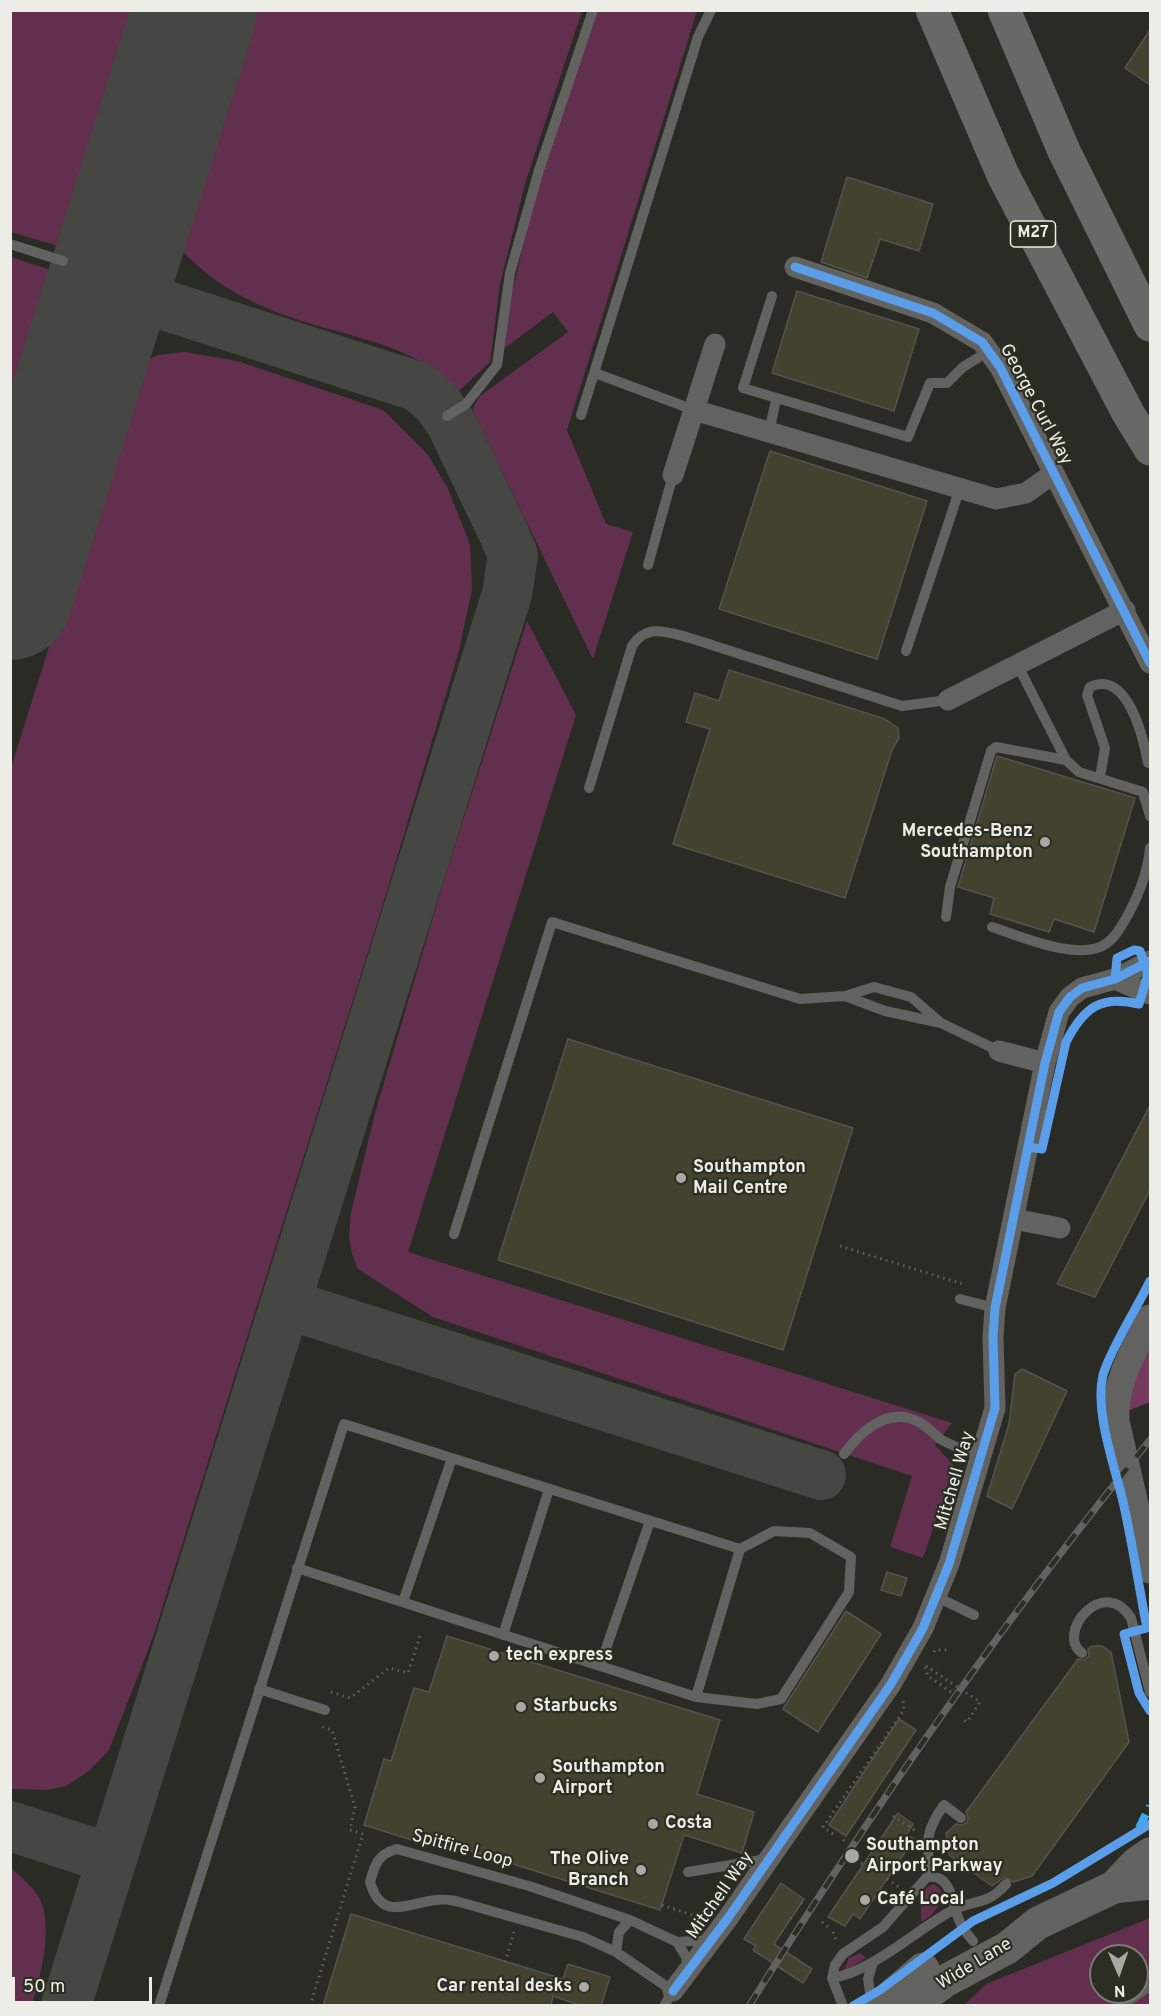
<!DOCTYPE html>
<meta charset="utf-8">
<style>
body{margin:0}
#map{position:relative;width:1161px;height:2016px;overflow:hidden;background:#2b2b26;font-family:Overpass,sans-serif}
canvas{display:block}
.frame{position:absolute;inset:0;border:12px solid #ecede7;pointer-events:none}
.north{position:absolute;left:1089px;top:1944px;width:60px;height:60px;box-sizing:border-box;background:#2d2e23;border:2px solid #797a71;border-radius:50%;rotate:178deg;font-size:16px;font-weight:700;line-height:24px;text-align:center;color:#ecede7}
.north::after{content:'';display:block;margin:auto;width:21px;height:27px;background:#a8a9a3;clip-path:polygon(50% 0,100% 100%,50% 72%,0 100%)}
.scale{position:absolute;left:12px;top:1977px;width:140px;height:27px;box-sizing:border-box;border:3px solid #ecede7;border-top:0;padding-left:8px;font-size:18px;line-height:21px;white-space:nowrap;color:#ecede7;-webkit-text-stroke:4px #2d2e23;paint-order:stroke}
</style>
<div id="map">
<canvas width="1161" height="2016"></canvas>
<div class="frame"></div>
<div class="north">N</div>
<div class="scale">50 m</div>
</div>
<script>
const ctx = document.querySelector('canvas').getContext('2d');
ctx.lineJoin = 'round';
function paint(path, color) {
  ctx.fillStyle = color;
  ctx.fill(path, 'evenodd');
}
function stroke(path, color, width, dash) {
  ctx.strokeStyle = color;
  ctx.lineWidth = width;
  ctx.lineCap = dash ? 'butt' : 'round';
  ctx.setLineDash(dash || []);
  ctx.stroke(path);
}
function write(font, color, halo, rows, align = 'center') {
  ctx.font = font + ' Overpass,sans-serif';
  ctx.lineWidth = 4.5;
  ctx.setLineDash([]);
  ctx.textBaseline = 'middle';
  ctx.strokeStyle = halo;
  ctx.fillStyle = color;
  for (const [text, x, y, turn = 0] of rows) {
    ctx.save();
    ctx.translate(x, y);
    ctx.rotate((+turn || 0) * Math.PI / 180);
    ctx.textAlign = isNaN(turn) ? turn : align;
    if (halo) ctx.strokeText(text, 0, 0);
    ctx.fillText(text, 0, 0);
    ctx.restore();
  }
}
const green = new Path2D(`
 M10 11H138L65 248 11 232Z
 M245 11H582L525 184 500 284 490 362 459 391C414 341 336 336 276 312 232 294 204 276 172 240Z
 M596 11H697L567 430 606 524 633 532 593 659 474 414 473 407 480 396 568 332 553 312 505 348 508 311 534 196Z
 M11 257 60 273 11 429 10 257Z
 M185 352 237 361 383 410 428 455 448 489 470 544 472 589 459 651 383 904 153 1637 109 1750 89 1771 66 1786 47 1790 11 1789V768L138 363 159 355Z
 M527 621 576 715 408 1252 952 1423 935 1445 954 1466 923 1558 890 1547 912 1476 433 1317 358 1269 352 1254 349 1235 351 1213 375 1113 444 880Z
 M10 1867C22 1878 39 1891 43 1907 51 1938 40 1976 32 2005H11Z
 M933 1884 940 1888C944 1905 934 1914 921 1922V1908L926 1888Z
 M1150 1918V2005L963 2006 986 1984ZM1101 1956H1137V1992H1101Z
 M861 1953 866 1958 843 1972 849 1958Z`);
const forest = new Path2D(`
 M1150 1334V1402L1127 1411V1387Z`);
const taxiway = new Path2D(`
 M286 1304 821 1475
 M10 1826 112 1859
 M66 2006 507 594 513 555 504 534 451 423 437 403 419 387 108 287`);
const runway = new Path2D(`
 M10 598 195 10`);
const building = new Path2D(`
 M1150 30V85L1125 68Z
 M847 177 933 204 919 251 880 239 867 278 821 262Z
 M797 291 919 329 894 411 772 373Z
 M770 451 927 501 877 659 719 609Z
 M729 670 885 719 898 728 899 738 892 750 845 898 673 844 710 729 686 722 695 693 719 701Z
 M997 756 1135 798 1094 932 1054 919 1049 932 990 914 994 898 958 887Z
 M568 1039 853 1128 783 1350 498 1260Z
 M1150 1105V1190L1095 1297 1057 1284Z
 M1022 1369 1067 1391 1012 1509 987 1496 1009 1424 1015 1374Z
 M887 1572 907 1578 901 1596 881 1590Z
 M846 1611 881 1634 818 1732 783 1709Z
 M447 1636 720 1720 697 1794 754 1812 742 1853 684 1835 660 1910 414 1833 412 1840 364 1825 384 1759 391 1761 414 1688 429 1692Z
 M1092 1646H1102L1111 1652 1129 1742 1032 1876 1013 1882 1005 1877 992 1886 949 1855 946 1833 956 1824 961 1825 967 1823 968 1818 966 1812 1078 1659 1084 1660 1089 1656 1088 1649Z
 M899 1719 916 1730 846 1836 829 1825Z
 M898 1813 913 1824 907 1834 914 1839 860 1919 853 1914 845 1926 828 1917Z
 M781 1883 804 1899 774 1944 812 1969 803 1983 753 1950 756 1946 744 1939Z
 M351 1914 563 1979 568 1964 610 1977 601 2006H582L553 1996 551 2006H323Z`);
const path = new Path2D(`
 M840 1246 963 1284
 M934 1652 935 1650H947
 M926 1666 980 1702 967 1722 962 1719
 M925 1667 928 1676 951 1692
 M331 1692 350 1698 389 1668 408 1673 420 1636
 M893 1816 916 1831
 M833 1834 823 1827 904 1710 903 1700
 M843 1840 847 1843
 M861 1863 863 1864
 M887 1879 899 1887
 M801 1903 805 1906
 M662 1905 692 1915 709 1911
 M790 1918 795 1921
 M822 1922 828 1927
 M833 1932 837 1942
 M505 1962 514 1932
 M310 2006 363 1834 350 1830 355 1807 332 1730 320 1726`);
const service = new Path2D(`
 M10 244 63 261
 M772 296 743 388 908 437 930 383H947L963 367 989 351
 M595 373 694 410
 M581 415 698 37 711 10
 M447 416 466 404 497 365 510 273 539 170 593 10
 M769 432 776 400
 M648 565 673 475
 M906 651 960 488
 M1018 666 1066 760 1079 772 1143 792 1150 816
 M1100 777 1105 748 1087 695 1090 687C1127 669 1143 736 1148 763
 M589 788 632 646C647 623 667 632 690 638L902 706 948 700
 M946 917 950 887 991 751 996 747 1066 760
 M992 927C1020 936 1081 963 1107 943 1117 936 1123 923 1129 913 1140 892 1148 871 1150 848
 M845 996 885 1011 941 1023 999 1051
 M454 1234 552 922 800 999 845 996 874 987 911 997 941 1023
 M960 1299 995 1308
 M844 1454C862 1430 888 1406 919 1422 927 1426 934 1435 942 1440 954 1447 967 1451 981 1456
 M297 1568 696 1697 740 1549
 M937 1597 974 1615
 M403 1602 452 1458
 M503 1635 549 1489
 M1082 1653C1055 1634 1103 1574 1131 1618L1150 1692
 M600 1666 650 1521
 M259 1689 325 1710
 M688 1872 767 1859
 M930 1876C927 1844 924 1832 944 1805L961 1818
 M677 1942 686 1957 688 1969
 M616 1952 619 1932 630 1920
 M832 1978C872 1972 917 1929 953 1910 976 1898 986 1907 1006 1884
 M872 2005 868 1979 873 1962
 M159 2006 344 1424 740 1549 774 1531 810 1533 851 1557 849 1592 781 1699 757 1704 696 1697
 M664 2006 673 1991 616 1952 583 1937 456 1901C450 1900 443 1899 437 1900 408 1902 382 1923 370 1882 375 1864 378 1854 397 1849L529 1886 630 1920 677 1942 711 1940
 M843 2006 832 1978 835 1965 843 1954 883 1927 927 1877C952 1873 952 1904 959 1920 962 1928 967 1934 973 1941
 M1120 2006 1150 1986`);
const minor = new Path2D(`
 M795 267 933 313 982 342 1000 367 1150 663
 M694 410 715 344
 M673 475 694 410 996 499 1026 493 1053 474
 M948 700 1125 610
 M1115 979 1150 994
 M999 1051 1045 1063
 M1014 1219 1060 1228
 M673 1991 728 1918 891 1684 923 1628 949 1564 995 1408 993 1337 995 1308 1045 1063 1059 1012 1070 997 1082 988 1115 979 1150 961`);
const tertiary = new Path2D(`
 M1150 1318C1133 1352 1114 1382 1116 1421L1150 1570`);
const primary = new Path2D(`
 M1114 1887 1137 1863 1150 1854
 M880 2006 923 1969
 M911 2006 945 1981 1007 1948 1038 1923 1114 1887 1150 1883`);
const motorway = new Path2D(`
 M932 10 1003 175 1128 413 1150 449
 M1004 10 1064 151 1150 325`);
const rail = new Path2D(`
 M749 2006C872 1810 1004 1619 1150 1440`);
const quiet = new Path2D(`
 M1139 1828 1150 1806`);
const cycleway = new Path2D(`
 M795 267 933 313 982 342 1000 367 1150 663
 M1028 1147 1042 1149 1066 1042C1084 1007 1101 995 1139 1004L1148 974 1140 951 1134 950 1117 958 1115 979
 M1150 1281C1138 1306 1110 1350 1103 1375 1094 1413 1116 1469 1124 1506 1133 1547 1139 1588 1147 1628L1124 1634 1139 1693 1150 1711
 M673 1991 728 1918 891 1684 923 1628 949 1564 995 1408 993 1337 995 1308 1045 1063 1059 1012 1070 997 1082 988 1115 979 1150 961
 M853 2006 880 1990 973 1921 1053 1883 1150 1824`);
const markers = [
 [1045,842,6,"#a8a9a3"],
 [681,1178,6,"#a8a9a3"],
 [494,1656,6,"#a8a9a3"],
 [521,1707,6,"#a8a9a3"],
 [540,1778,6,"#a8a9a3"],
 [653,1824,6,"#a8a9a3"],
 [852,1856,8,"#a8a9a3"],
 [641,1870,6,"#a8a9a3"],
 [865,1900,6,"#a8a9a3"],
 [584,1987,6,"#a8a9a3"]
];
const shields = [
 [1033,234,45]
];
const shieldNames = [
 ["M27",1033,234]
];
const streetNames = [
 ["George Curl Way",1035,405,62],
 ["Mitchell Way",956,1481,-74],
 ["Spitfire Loop",462,1850,15],
 ["Mitchell Way",721,1896,-55],
 ["Wide Lane",975,1965,-31]
];
const poiNames = [
 ["Mercedes-Benz",1033,832,"right"],
 ["Southampton",1033,853,"right"],
 ["Southampton",693,1168],
 ["Mail Centre",693,1189],
 ["tech express",506,1656],
 ["Starbucks",533,1707],
 ["Southampton",552,1768],
 ["Airport",552,1789],
 ["Costa",665,1824],
 ["Southampton",866,1846],
 ["Airport Parkway",866,1867],
 ["The Olive",629,1860,"right"],
 ["Branch",629,1881,"right"],
 ["Café Local",877,1900],
 ["Car rental desks",572,1987,"right"]
];
paint(green, '#622f4e');
paint(forest, '#743a5d');
stroke(taxiway, '#464743', 50);
stroke(runway, '#464743', 124);
paint(building, '#42422e');
stroke(building, '#53534f', 1.5);
stroke(path, '#61615d', 3, [1.5, 4.5]);
stroke(service, '#626260', 10);
stroke(minor, '#626260', 21);
stroke(tertiary, '#626260', 27);
stroke(primary, '#62625f', 33);
stroke(motorway, '#686866', 33);
stroke(rail, '#626360', 7);
stroke(rail, '#2d2e23', 4.5, [14]);
stroke(quiet, '#3fa9f5', 8, [15, 8]);
stroke(cycleway, '#5a9eea', 9);
for (const [x, y, r, color] of markers) {
  const dot = new Path2D();
  dot.arc(x, y, r, 0, 2 * Math.PI);
  ctx.fillStyle = color;
  ctx.fill(dot);
  stroke(dot, '#2d2e23', 2);
}
for (const [x, y, w] of shields) {
  const box = new Path2D();
  box.roundRect(x - w / 2, y - 13, w, 26, 4.5);
  ctx.fillStyle = '#2d2e23';
  ctx.fill(box);
  stroke(box, '#ecede7', 1.5);
}
write('bold 16px', '#ecede7', null, shieldNames);
write('18px', '#ecede7', '#2d2e23', streetNames);
write('bold 18px', '#ecede7', '#2d2e23', poiNames, 'left');
</script>
